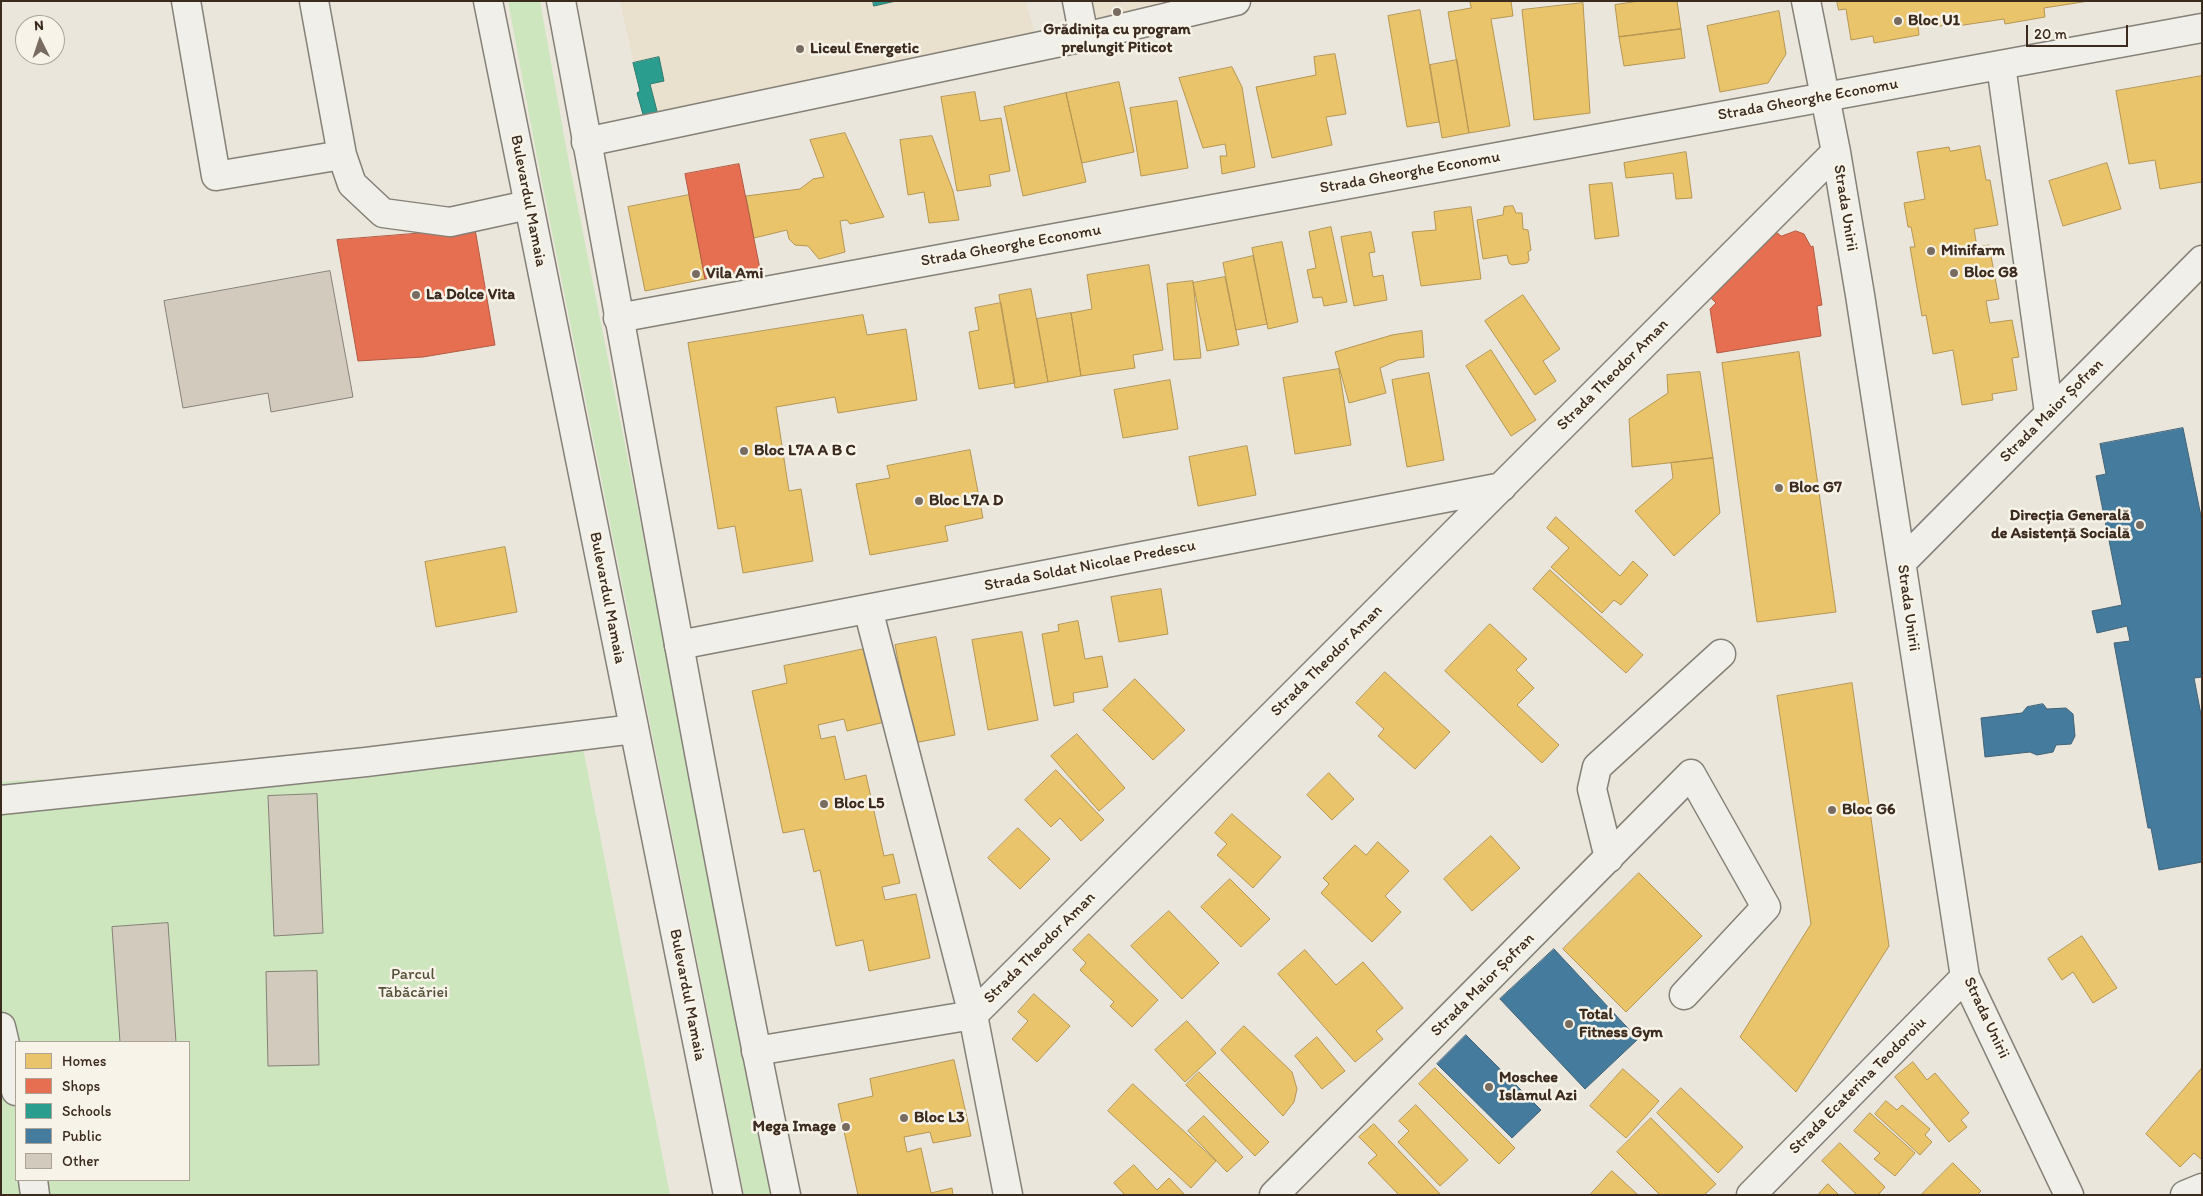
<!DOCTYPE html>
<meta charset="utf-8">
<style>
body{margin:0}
#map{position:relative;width:2203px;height:1196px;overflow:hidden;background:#eae6dc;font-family:Itim,sans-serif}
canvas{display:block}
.frame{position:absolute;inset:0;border:2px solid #3b2a1e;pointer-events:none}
.legend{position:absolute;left:15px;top:1041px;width:175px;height:140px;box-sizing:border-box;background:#f7f3e8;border:1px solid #aca397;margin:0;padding:6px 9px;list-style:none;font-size:15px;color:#3b2a1e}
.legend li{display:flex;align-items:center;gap:10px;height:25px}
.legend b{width:25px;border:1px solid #aca397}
.north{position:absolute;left:15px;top:15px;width:50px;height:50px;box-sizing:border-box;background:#f7f3e8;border:1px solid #aca397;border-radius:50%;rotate:356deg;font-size:14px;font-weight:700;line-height:20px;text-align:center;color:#3b2a1e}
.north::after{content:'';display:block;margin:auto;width:18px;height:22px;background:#786c60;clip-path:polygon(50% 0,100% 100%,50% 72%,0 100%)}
.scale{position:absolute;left:2026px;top:25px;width:102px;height:22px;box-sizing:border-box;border:2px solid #3b2a1e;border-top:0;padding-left:6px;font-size:15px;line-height:18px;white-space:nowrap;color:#3b2a1e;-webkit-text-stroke:4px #f7f3e8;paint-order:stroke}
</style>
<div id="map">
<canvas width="2203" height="1196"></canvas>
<div class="frame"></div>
<ul class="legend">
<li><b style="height:14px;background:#e9c46a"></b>Homes</li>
<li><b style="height:14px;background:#e76f51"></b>Shops</li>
<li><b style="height:14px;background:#2a9d8f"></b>Schools</li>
<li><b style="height:14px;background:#457b9d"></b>Public</li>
<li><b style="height:14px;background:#d2cbbd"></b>Other</li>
</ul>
<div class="north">N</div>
<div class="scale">20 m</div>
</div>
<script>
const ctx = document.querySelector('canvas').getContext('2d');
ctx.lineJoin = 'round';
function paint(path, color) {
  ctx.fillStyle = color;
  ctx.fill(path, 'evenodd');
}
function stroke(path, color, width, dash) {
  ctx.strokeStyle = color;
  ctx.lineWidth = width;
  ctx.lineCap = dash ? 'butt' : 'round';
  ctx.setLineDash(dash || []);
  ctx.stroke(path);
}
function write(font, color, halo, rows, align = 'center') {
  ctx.font = font + ' Itim,sans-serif';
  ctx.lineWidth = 5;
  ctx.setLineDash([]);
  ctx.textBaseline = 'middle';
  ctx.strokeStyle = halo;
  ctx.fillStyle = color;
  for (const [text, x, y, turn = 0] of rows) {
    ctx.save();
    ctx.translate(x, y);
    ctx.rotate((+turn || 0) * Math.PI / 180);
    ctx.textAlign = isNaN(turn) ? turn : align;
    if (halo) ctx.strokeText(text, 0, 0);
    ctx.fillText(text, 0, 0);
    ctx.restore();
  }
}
const built = new Path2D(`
 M620 1H1026L1035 35 644 118 637 93 640 91Z
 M1090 1H1191L1094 23Z`);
const green = new Path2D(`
 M508 1H540L567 152 774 1195H744L536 152Z
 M583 748 670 1195H1V782L44 779 49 810 371 777ZM16 1042H189V1180H16Z`);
const homes = new Path2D(`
 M1470 1H1511L1513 16 1491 19 1510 126 1469 133 1448 12 1471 8Z
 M1640 1H1677L1681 29 1619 37 1615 5Z
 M1837 1H2089L2044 8 2045 17 2005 24 2004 19 1957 26 1955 18 1949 19 1950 24 1935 27 1934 23 1918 26 1919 35 1874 43 1873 36 1851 40 1846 9 1839 10Z
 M1583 3 1590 113 1534 120 1522 10Z
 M1420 10 1439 122 1407 127 1388 16Z
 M1779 11 1786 54 1768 83 1720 92 1707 26Z
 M1681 29 1685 58 1624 66 1619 37Z
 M1335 54 1346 114 1326 117 1332 145 1272 158 1256 87 1316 75 1314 57Z
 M1457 60 1469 133 1442 138 1430 65Z
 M1232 67 1242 87 1255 167 1222 174 1220 156H1227L1225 144 1203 148 1179 78Z
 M2202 76V182L2160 189 2155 160 2129 164 2116 91Z
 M1119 82 1134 152 1082 163 1066 93Z
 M975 92 980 121 1001 118 1010 171 989 175 991 186 957 191 941 97Z
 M1066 93 1086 182 1023 196 1004 107Z
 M1177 101 1188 168 1141 176 1130 108Z
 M845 133 884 217 850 224 847 220 840 221 845 252 819 259 808 246 795 245 789 239 787 230 754 238 746 196 800 189 813 179 824 177 810 140Z
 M932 136 953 191 959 220 929 223 924 192 908 195 900 140Z
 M1980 146 1986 180H1990L1998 225 1974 229 1977 247 1989 245 1999 299 1986 301 1990 323 2012 320 2019 357 2012 358 2017 390 1992 394 1993 400 1962 405 1953 350 1933 354 1926 315 1922 316 1910 247H1915L1911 227H1908L1904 203 1925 199 1917 152 1949 147 1950 151Z
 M1686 152 1692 198 1676 199 1673 173 1626 178 1624 163Z
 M2107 163 2121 209 2063 226 2049 181Z
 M1612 183 1619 236 1595 239 1589 185Z
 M689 195 705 279 645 291 628 207Z
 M1513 206 1516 213H1522L1523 229 1528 230 1531 250 1528 252 1529 260 1527 263 1512 265 1509 263 1507 255 1483 259 1477 220 1503 215 1504 207Z
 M1471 207 1481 279 1421 286 1412 232 1436 230 1434 212Z
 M1331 227 1347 302 1324 306 1322 297 1313 298 1307 270 1316 268 1309 232Z
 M1371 232 1375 252 1369 253 1373 277 1383 275 1387 300 1354 306 1341 237Z
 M1282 242 1298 322 1268 329 1252 248Z
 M1253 256 1267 324 1236 330 1223 263Z
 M1149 265 1163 350 1133 355 1135 368 1081 376 1071 313 1092 309 1087 275Z
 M1225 277 1239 345 1207 351 1193 283Z
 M1193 281 1201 358 1174 360 1167 284Z
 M1031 289 1048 382 1015 388 999 295Z
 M1523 295 1560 349 1543 361 1556 381 1535 395 1485 321Z
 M1001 303 1015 383 979 389 969 332 979 330 975 308Z
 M1071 313 1081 376 1048 382 1037 319Z
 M863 315 867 335 906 329 917 400 838 413 835 397 776 407 789 491 801 489 813 561 743 573 735 526 718 529 688 343Z
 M1422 331 1424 357 1398 360 1380 368 1386 393 1349 403 1335 352 1392 335Z
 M1491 350 1536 420 1511 436 1466 366Z
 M1799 352 1836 612 1757 622 1722 363Z
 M1339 369 1351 445 1295 454 1283 378Z
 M1700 372 1713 458 1632 467 1629 419 1668 393 1667 375Z
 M1429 373 1444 460 1407 467 1392 380Z
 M1170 380 1178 429 1123 438 1114 390Z
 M1247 446 1256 495 1198 506 1189 457Z
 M970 450 983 518 945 526 948 541 870 555 856 484 890 478 887 466Z
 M1713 458 1720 513 1674 556 1635 511 1673 478 1671 463Z
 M1556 517 1620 576 1633 561 1648 575 1621 605 1614 600 1602 613 1551 567 1569 548 1547 528Z
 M505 547 517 612 436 627 425 562Z
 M1550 570 1643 655 1626 673 1533 589Z
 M1161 589 1168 634 1119 642 1111 597Z
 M1078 621 1085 659 1102 656 1108 687 1073 693 1074 702 1054 706 1042 634 1059 631 1058 625Z
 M1490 624 1527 659 1516 670 1534 688 1517 705 1559 745 1542 763 1445 671Z
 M1022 632 1038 720 988 730 972 640Z
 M936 637 955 735 914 743 895 645Z
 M869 648 885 722 847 731 844 719 818 725 821 739 835 736 845 780 866 775 884 856 893 854 900 883 882 887 885 900 916 894 930 958 869 971 863 940 836 946 820 870 814 872 804 829 783 833 752 691 787 683 784 666Z
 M1385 672 1450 732 1415 769 1378 736 1384 729 1356 703Z
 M1135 679 1185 730 1153 760 1103 710Z
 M1852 683 1889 946 1796 1092 1740 1037 1811 924 1777 696Z
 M1077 734 1125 788 1099 811 1051 756Z
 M1056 770 1104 820 1081 841 1060 818 1051 827 1025 800Z
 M1329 773 1354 799 1332 820 1307 795Z
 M1232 814 1281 857 1253 888 1217 855 1227 844 1215 833Z
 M1018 828 1050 859 1020 889 988 858Z
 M1491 836 1520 868 1472 911 1444 879Z
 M1378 842 1409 871 1385 896 1401 912 1372 942 1321 893 1329 884 1323 878 1355 845 1366 855Z
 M1639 873 1702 936 1626 1012 1563 949Z
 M1230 879 1270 919 1241 947 1201 907Z
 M1169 911 1219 963 1182 999 1131 946Z
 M1089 934 1158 1000 1132 1027 1110 1006 1114 1002 1080 970 1086 963 1073 950Z
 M2082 936 2117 988 2093 1003 2073 972 2062 980 2048 959Z
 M1305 950 1336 985 1363 962 1403 1008 1376 1031 1383 1039 1355 1062 1278 974Z
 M1034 994 1070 1026 1037 1062 1012 1039 1028 1021 1018 1012Z
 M1187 1021 1216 1053 1185 1082 1155 1050Z
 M1244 1026 1292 1072 1297 1089 1294 1102 1283 1116 1221 1050Z
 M1317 1037 1345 1071 1322 1089 1295 1056Z
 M954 1060 971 1136 933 1143 930 1132 904 1137 907 1152 921 1148 931 1193 952 1188 953 1195H858L838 1104 873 1096 870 1079Z
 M1913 1062 1927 1080 1935 1073 1969 1113 1961 1120 1967 1127 1949 1142 1895 1077Z
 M1435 1068 1515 1148 1499 1164 1419 1084Z
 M2202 1068V1160L2194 1153 2180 1167 2146 1134Z
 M1623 1069 1659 1101 1626 1138 1590 1106Z
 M1199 1072 1269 1142 1255 1156 1186 1085Z
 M1133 1084 1216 1161 1191 1188 1108 1111Z
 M1681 1088 1743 1147 1718 1173 1657 1113Z
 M1886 1101 1897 1110 1902 1105 1930 1129 1925 1135 1932 1142 1920 1155 1875 1114Z
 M1416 1105 1468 1160 1440 1186 1398 1142 1409 1131 1399 1121Z
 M1870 1113 1915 1153 1895 1176 1874 1159 1880 1153 1854 1131Z
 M1204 1116 1243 1157 1227 1172 1188 1131Z
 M1651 1118 1716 1184 1704 1195H1660L1617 1152Z
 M1374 1124 1441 1195H1399L1368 1163 1377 1155 1359 1137Z
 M1840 1143 1885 1187 1878 1195H1857L1822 1161Z
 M1953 1163 1981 1191 1977 1195H1921Z
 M1134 1165 1157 1190 1169 1178 1185 1195H1125L1114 1183Z
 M1612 1171 1638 1195H1590Z
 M1828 1184 1839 1195H1818Z`);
const shops = new Path2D(`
 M739 164 760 269 705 279 685 174Z
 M475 229 495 345 423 357 358 361 337 240Z
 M1796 231 1804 234 1811 247 1813 246 1822 305 1817 306 1821 336 1717 353 1710 309 1716 303 1711 298 1776 232 1781 236Z`);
const schools = new Path2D(`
 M873 1H896L874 6Z
 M659 57 664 81 650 84 658 115 644 118 637 93 640 91 633 63Z`);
const public = new Path2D(`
 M2183 428 2202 521V677L2194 678 2202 720V862L2159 870 2151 828H2148L2114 643 2130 641 2127 626 2097 633 2092 611 2122 605 2096 476 2106 474 2100 444Z
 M2043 704 2047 709 2066 708 2073 714 2075 736 2071 744 2056 745 2053 752 2037 755 2030 752 1985 757 1981 718 2022 713 2027 707Z
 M1554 949 1638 1039 1585 1089 1500 999Z
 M1466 1035 1541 1110 1512 1138 1437 1064Z`);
const building = new Path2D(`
 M330 271 353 397 271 412 268 393 183 408 164 301Z
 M317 794 323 933 274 936 268 796Z
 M168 923 176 1042H120L112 927Z
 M317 971 319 1065 268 1066 266 972Z`);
const minor = new Path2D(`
 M186 1 216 176 342 155
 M314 1 342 155 352 184 383 213 450 222 528 205
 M1077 1 1084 37
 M1806 1 1836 152 1860 295 1965 977 2069 1195
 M2001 65 2049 413
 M586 142 1084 37 1236 1
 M618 318 2202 28
 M1902 562 2202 260
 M868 609 973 1015 1008 1195
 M679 645 1502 487
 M1 800 366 762 634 729
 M1609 858 1592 789 1597 767 1721 654
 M1 1027 16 1091
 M756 1051 973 1015 1836 152
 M33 1180 35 1195
 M1274 1195 1691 774 1766 907 1684 995
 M1751 1195 1965 977
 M2185 1195 2202 1188`);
const major = new Path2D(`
 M488 1 728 1195
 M561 1C636 399 703 798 786 1195`);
const markers = [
 [1117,12,5,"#786c60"],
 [1898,21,5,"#786c60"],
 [800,49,5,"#786c60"],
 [1931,251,5,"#786c60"],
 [1954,273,5,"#786c60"],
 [696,274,5,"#786c60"],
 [416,295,5,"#786c60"],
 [744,451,5,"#786c60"],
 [1779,488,5,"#786c60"],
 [919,501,5,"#786c60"],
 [2140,525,5,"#786c60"],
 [824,804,5,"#786c60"],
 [1832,810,5,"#786c60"],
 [1569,1024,5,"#786c60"],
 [1489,1087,5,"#786c60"],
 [904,1118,5,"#786c60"],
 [846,1127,5,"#786c60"]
];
const poiNames = [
 ["Bloc U1",1908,21],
 ["Grădinița cu program",1117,30,"center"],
 ["prelungit Piticot",1117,48,"center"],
 ["Liceul Energetic",810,49],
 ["Minifarm",1941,251],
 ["Bloc G8",1964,273],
 ["Vila Ami",706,274],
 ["La Dolce Vita",426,295],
 ["Bloc L7A A B C",754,451],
 ["Bloc G7",1789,488],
 ["Bloc L7A D",929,501],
 ["Direcția Generală",2130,516,"right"],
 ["de Asistență Socială",2130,534,"right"],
 ["Bloc L5",834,804],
 ["Bloc G6",1842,810],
 ["Total",1579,1015],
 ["Fitness Gym",1579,1033],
 ["Moschee",1499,1078],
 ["Islamul Azi",1499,1096],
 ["Bloc L3",914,1118],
 ["Mega Image",836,1127,"right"]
];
const streetNames = [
 ["Strada Gheorghe Economu",1808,100,-10],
 ["Strada Gheorghe Economu",1410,173,-10],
 ["Bulevardul Mamaia",528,201,79],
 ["Strada Unirii",1845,208,81],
 ["Strada Gheorghe Economu",1011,246,-10],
 ["Strada Theodor Aman",1613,375,-45],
 ["Strada Maior Șofran",2052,411,-45],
 ["Strada Soldat Nicolae Predescu",1090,566,-11],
 ["Bulevardul Mamaia",607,598,79],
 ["Strada Unirii",1908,608,82],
 ["Strada Theodor Aman",1327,661,-45],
 ["Strada Theodor Aman",1040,948,-45],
 ["Strada Maior Șofran",1483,985,-45],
 ["Bulevardul Mamaia",687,995,79],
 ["Strada Unirii",1986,1018,65],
 ["Strada Ecaterina Teodoroiu",1858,1086,-45]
];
const parkNames = [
 ["Parcul",413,975],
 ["Tăbăcăriei",413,993]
];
paint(built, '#e9e0cd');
paint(green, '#cee6be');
paint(homes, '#e9c46a');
stroke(homes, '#b59653', 1);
paint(shops, '#e76f51');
stroke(shops, '#b35a42', 1);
paint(schools, '#2a9d8f');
stroke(schools, '#2f7a6d', 1);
paint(public, '#457b9d');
stroke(public, '#426377', 1);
paint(building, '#d2cbbd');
stroke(building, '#858078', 1);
stroke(minor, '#858078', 31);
stroke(major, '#858078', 31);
stroke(minor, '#f1efea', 28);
stroke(major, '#f1efea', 28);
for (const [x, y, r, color] of markers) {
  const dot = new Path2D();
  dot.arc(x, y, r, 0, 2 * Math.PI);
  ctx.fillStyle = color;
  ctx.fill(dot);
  stroke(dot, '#f7f3e8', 2);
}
write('bold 16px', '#3b2a1e', '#f7f3e8', poiNames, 'left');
write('16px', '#3b2a1e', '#f7f3e8', streetNames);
write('16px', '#545039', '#f7f3e8', parkNames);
</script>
